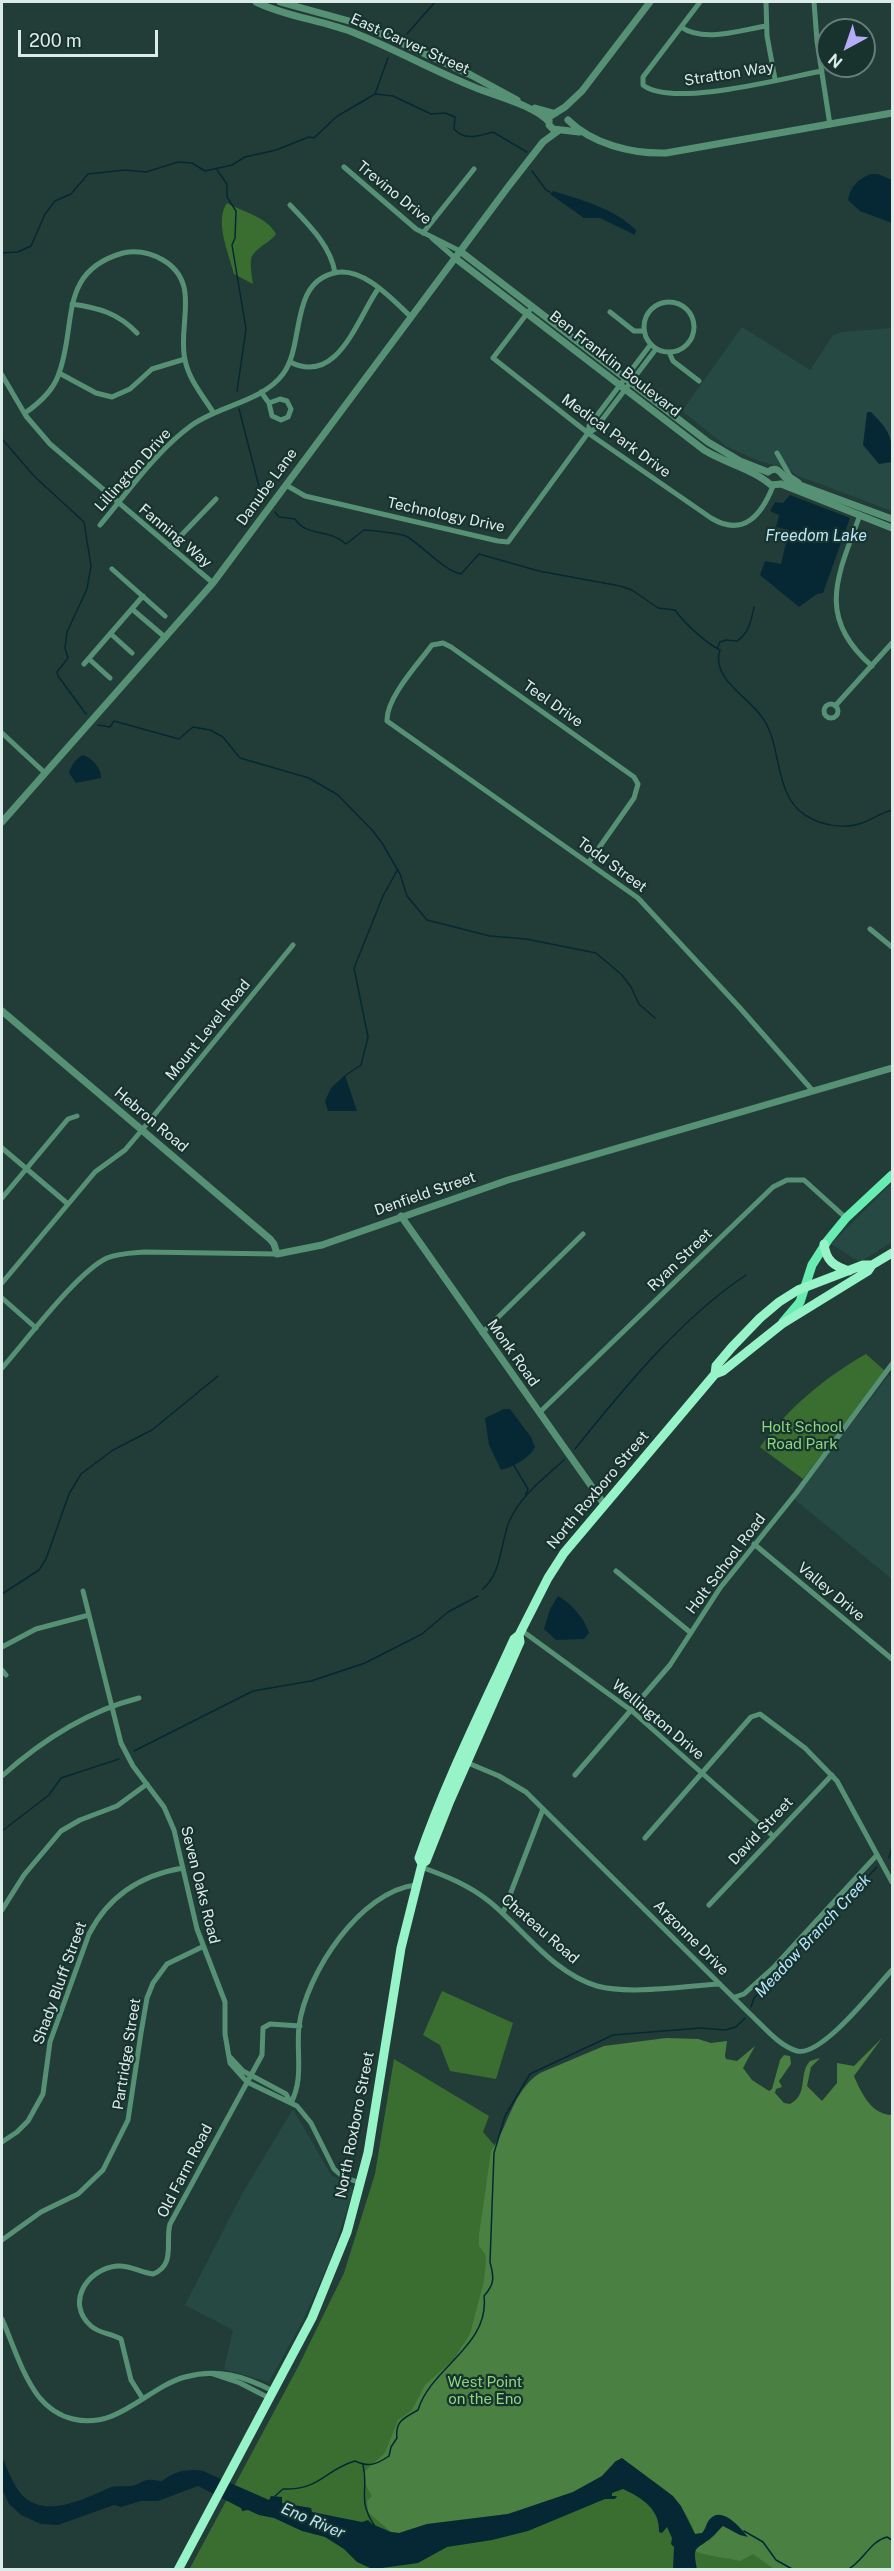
<!DOCTYPE html>
<style>
body{margin:0}
#map{position:relative;width:894px;height:2571px;overflow:hidden;background:#223d38;font-family:"Public Sans",sans-serif}
canvas{display:block}
.frame{position:absolute;inset:0;border:3px solid #dbebe8;pointer-events:none}
.north{position:absolute;left:816px;top:18px;width:60px;height:60px;box-sizing:border-box;background:#18322e;border:2px solid #667c78;border-radius:50%;rotate:220deg;font-size:16px;font-weight:700;line-height:24px;text-align:center;color:#dbebe8}
.north::after{content:'';display:block;margin:auto;width:21px;height:27px;background:#b5acf8;clip-path:polygon(50% 0,100% 100%,50% 72%,0 100%)}
.scale{position:absolute;left:18px;top:30px;width:140px;height:27px;box-sizing:border-box;border:3px solid #dbebe8;border-top:0;padding-left:8px;font-size:18px;line-height:21px;white-space:nowrap;color:#dbebe8;-webkit-text-stroke:4px #18322e;paint-order:stroke}
</style>
<div id="map">
<canvas width="894" height="2571"></canvas>
<div class="frame"></div>
<div class="north">N</div>
<div class="scale">200 m</div>
</div>
<script>
const ctx = document.querySelector('canvas').getContext('2d');
ctx.lineJoin = 'round';
function paint(path, color) {
  ctx.fillStyle = color;
  ctx.fill(path, 'evenodd');
}
function stroke(path, color, width, dash) {
  ctx.strokeStyle = color;
  ctx.lineWidth = width;
  ctx.lineCap = dash ? 'butt' : 'round';
  ctx.setLineDash(dash || []);
  ctx.stroke(path);
}
function write(font, color, halo, rows, align = 'center') {
  ctx.font = font + ' "Public Sans",sans-serif';
  ctx.lineWidth = 4.5;
  ctx.setLineDash([]);
  ctx.textBaseline = 'middle';
  ctx.strokeStyle = halo;
  ctx.fillStyle = color;
  for (const [text, x, y, turn = 0] of rows) {
    ctx.save();
    ctx.translate(x, y);
    ctx.rotate((+turn || 0) * Math.PI / 180);
    ctx.textAlign = isNaN(turn) ? turn : align;
    if (halo) ctx.strokeText(text, 0, 0);
    ctx.fillText(text, 0, 0);
    ctx.restore();
  }
}
const built = new Path2D(`
 M742 327 810 370 833 335 843 332 892 328V511L796 475 789 469 759 461 726 446 682 411Z
 M892 1183V1242L860 1262 831 1244Z
 M889 1375 892 1378V1579L794 1499Z
 M293 2109 331 2175 351 2186 353 2192 329 2263 302 2322 269 2382 224 2369 233 2330 185 2305 242 2194Z`);
const green = new Path2D(`
 M227 203C243 212 267 217 276 234 270 243 254 248 251 259 250 266 252 277 253 284L234 274C229 254 214 221 227 203Z
 M866 1354 885 1371 803 1479 760 1447C788 1408 824 1378 866 1354Z
 M442 1991 513 2023 496 2079 450 2071 440 2045 423 2035Z
 M394 2059 489 2116 483 2132 496 2147 892 2569 189 2570 298 2367 344 2273 375 2174Z`);
const forest = new Path2D(`
 M666 2038 698 2039 711 2043 727 2041 725 2056 726 2059 737 2061 755 2046 743 2068 752 2080 769 2091 772 2089 780 2060 784 2055 790 2056 791 2064 779 2081 782 2087 776 2089 775 2093 784 2103 790 2104C809 2094 798 2074 810 2061L820 2058 811 2067 807 2086 822 2101 837 2083V2063L854 2066 882 2038 854 2076C861 2093 872 2115 892 2115V2569H774L753 2554 740 2561C725 2557 709 2557 695 2551L699 2545 711 2539 723 2526 740 2535 747 2536 710 2520 702 2533 695 2534C683 2496 650 2476 615 2461L602 2476 573 2492 508 2514 427 2524 399 2533 391 2532 368 2512 367 2501 372 2496 365 2484 363 2473 385 2453 398 2420 412 2410 425 2385 453 2360 470 2334 484 2281 486 2260 485 2254 479 2246V2235L491 2151C509 2126 512 2091 540 2073L604 2046Z`);
const water = new Path2D(`
 M871 174H878L892 180V223L860 211 848 200C850 187 859 178 871 174Z
 M553 191C581 200 614 208 636 230L635 235 600 218H584L550 194Z
 M867 412H871C889 430 893 437 892 462L879 464 863 445Z
 M790 495 850 518 823 593 817 594 799 607 760 575 765 561 781 564 789 530 776 527 779 515 770 511 775 502 783 503Z
 M83 755C92 758 102 769 101 778L76 783 69 773C71 766 76 758 83 755Z
 M345 1075 357 1111H328L325 1101 331 1088Z
 M504 1409H510L531 1437 535 1447C530 1458 513 1467 501 1470L489 1445 485 1418Z
 M558 1596C571 1603 585 1619 589 1633L584 1639 556 1640 544 1629 550 1609Z
 M2 2456C6 2467 15 2488 23 2496 47 2519 85 2498 109 2488 116 2485 124 2487 131 2486 138 2485 143 2480 148 2480 153 2479 158 2481 162 2481 174 2471 188 2468 203 2471L269 2500 271 2496 282 2497V2503L311 2508 312 2512 362 2522 368 2520 372 2524 391 2532 399 2533 427 2524 508 2514 573 2492 602 2476 616 2461 622 2458 673 2496 681 2506 695 2534 702 2533C706 2529 706 2524 709 2520 721 2504 741 2528 748 2537L740 2535 723 2526C719 2529 716 2534 712 2537 696 2551 692 2544 697 2569H673L674 2547 671 2544 672 2538 667 2527 662 2533 659 2532C660 2509 642 2498 623 2489L612 2493V2496H617L615 2499H605L528 2531 492 2540 447 2547 418 2563 382 2568H370L357 2562 344 2549 325 2537 302 2531 274 2518 259 2515 248 2510 242 2511 241 2508 198 2486 158 2501H141L121 2507 114 2505 58 2525 41 2524 21 2515 9 2504 2 2489Z`);
const stream = new Path2D(`
 M407 34 435 2
 M376 94 393 96 431 114 445 113 455 117 454 129C466 142 480 135 493 132L527 152
 M217 170 227 184V197L236 211 235 238 232 245 246 329 237 391
 M532 171 546 190 550 192
 M2 253 18 252 31 246 45 214 55 201 71 194 88 174 125 170 146 172 178 162 192 163 205 171 232 165 245 157 276 150 309 137 314 138 336 117 375 94 388 58
 M239 409 263 502
 M2 439 35 477 84 522 91 566 87 589 67 632 65 648 68 658 57 672 58 676 86 714
 M275 512 279 517 295 519C306 537 331 529 346 544L364 530C371 530 401 534 406 536 422 545 443 570 461 574L479 554 539 571 620 586 632 590 658 608 675 610C685 624 706 643 720 650 710 679 751 698 764 720 782 748 774 795 805 815 820 825 842 829 859 824 870 821 880 813 892 810
 M717 649 720 642 726 640 737 641C749 633 751 621 754 607
 M98 725 110 727 114 721 179 739 193 727 210 730 223 737 240 758 309 778 338 795 372 830 382 843 400 874 407 896 427 920 490 936 526 939 596 953 622 975 631 987 639 1004 655 1018
 M346 1075 361 1065 368 1037 354 968 383 896 398 869
 M575 1449C624 1388 680 1319 746 1275
 M513 1464 528 1489 526 1494
 M483 1589C502 1572 500 1545 509 1522 520 1496 543 1479 564 1460
 M2 1594 39 1570 46 1559 69 1494 81 1474 113 1450 152 1430 218 1376
 M134 1751 253 1691 311 1681 365 1663 422 1634 448 1612 478 1596
 M2 1831 49 1795 61 1778 119 1759
 M889 1858 892 1847
 M751 2007 754 1998 877 1867
 M363 2465C369 2490 357 2499 374 2525
 M275 2496 283 2489C321 2490 324 2470 355 2461 369 2468 377 2464 389 2456L391 2447 397 2438C395 2421 404 2418 418 2410 431 2367 490 2346 484 2296 495 2284 494 2277 490 2262L494 2153 505 2116 530 2074 613 2035 701 2028 725 2030 736 2027 745 2018
 M744 2531 763 2542 776 2560 794 2570
 M847 2570C863 2562 870 2541 887 2537L892 2540`);
const minor = new Path2D(`
 M700 2 643 77V85C672 108 784 78 822 71
 M766 2 767 36 775 79
 M814 2 817 41 830 125
 M681 27C704 43 740 30 766 26
 M344 167 416 229 460 251
 M290 205C308 224 331 246 335 273
 M423 233 474 169
 M432 238 455 258
 M644 327a25 25 0 1 1 50 0a25 25 0 1 1-50 0Z
 M72 304C99 308 118 313 137 333
 M532 307 493 358 588 433 711 518C744 538 762 514 773 486
 M610 312 634 331H644
 M669 352 673 361 699 381
 M290 362C338 386 357 319 378 289
 M59 373 96 393 112 397 130 389 152 369 185 359
 M2 375 26 416 50 444 213 583
 M261 392 269 403 272 416 281 420 288 417 291 409 287 401 280 399 269 403
 M25 413C38 404 52 392 58 376 78 326 56 272 123 253 137 250 151 253 163 260 202 283 177 325 185 360 189 380 203 396 213 412
 M588 433 589 426 651 344
 M777 453 790 476 799 482
 M286 485 305 496 498 541 508 542 588 433 595 429 656 349
 M860 515C838 575 815 617 872 666
 M100 525C128 492 156 451 192 425 220 405 262 402 283 374 305 345 289 284 334 273 362 266 391 298 410 316
 M170 547 216 499
 M112 569 165 616
 M132 609 166 638
 M111 634 132 653
 M89 659 110 678
 M84 664 143 596
 M824 711a7 7 0 1 1 14 0a7 7 0 1 1-14 0Z
 M835 706 892 643
 M2 733 45 773
 M589 862 634 798 638 784 634 777 451 647 443 643 432 645C418 664 386 698 387 721L638 898 740 1008 813 1091
 M870 929 892 947
 M2 1148 68 1204
 M2 1198 68 1119 77 1116
 M2 1283 95 1172 125 1150 142 1130 293 945
 M2 1298 36 1328
 M482 1333 583 1234
 M2 1368C26 1341 77 1272 107 1258 119 1253 131 1253 144 1252L277 1254
 M539 1413 773 1187 787 1180H804L846 1218
 M754 1544 892 1659
 M616 1571 691 1633
 M83 1591 121 1743 133 1766 164 1807 174 1830 197 1929 225 2002V2034L230 2063 247 2082 297 2106 311 2123 334 2169 343 2177 361 2183
 M521 1630 632 1711 773 1836
 M2 1647 36 1629 89 1615
 M2 1670 6 1675
 M468 1763 499 1776 526 1792 750 2014C763 2026 779 2046 797 2051 822 2057 875 1988 892 1970
 M575 1775 670 1665 720 1588 797 1492 892 1364
 M2 1776C41 1741 88 1711 139 1698
 M645 1838 751 1717 760 1714 805 1748 837 1781 892 1882
 M421 1867C446 1876 469 1885 490 1902 524 1930 553 1973 597 1986 630 1995 685 1986 720 1984
 M709 1905 832 1775
 M2 1910 24 1875 61 1831 80 1820 117 1806 147 1784
 M503 1913 543 1809
 M735 1997 744 1994 774 1967 876 1856
 M229 2056 243 2071 286 2094 291 2103
 M291 2103C304 2078 296 2053 299 2026 306 1974 360 1891 416 1885
 M2 2142 17 2132 28 2121 43 2094 50 2042 89 1934C109 1895 141 1875 183 1868
 M2 2240 41 2212 78 2194 103 2170 128 2120 141 2033 147 1998 153 1983 167 1964 202 1947
 M2 2319C13 2344 22 2375 39 2397 48 2408 60 2416 73 2419 118 2430 146 2388 185 2377 217 2368 244 2376 273 2391
 M213 2374 240 2383 269 2398
 M143 2399 131 2380 121 2339C111 2333 100 2334 91 2326 65 2303 87 2269 117 2266 130 2265 140 2272 153 2274 176 2265 165 2242 170 2224L262 2055 263 2028 270 2024 300 2026`);
const tertiary = new Path2D(`
 M256 2C289 18 324 20 357 34 397 50 434 71 474 87 495 96 534 105 549 122
 M280 2 360 24 471 75 517 100
 M535 108 553 113
 M568 120C592 144 632 154 666 153L892 113
 M579 132 553 129 549 125V117L565 107 582 91 650 2
 M460 251 708 442 740 461 768 472
 M455 258 704 450C725 463 753 469 771 485L781 484
 M768 472C779 464 781 476 789 481L892 519
 M781 484 892 528
 M2 822 213 583 508 187 543 142 558 131
 M2 1011 270 1239 274 1244 277 1254 322 1245 508 1180 892 1068
 M401 1216 604 1504`);
const primary = new Path2D(`
 M783 1322 800 1302 812 1265 828 1240 846 1218 892 1175`);
const trunk = new Path2D(`
 M824 1244C826 1261 834 1266 849 1271
 M715 1374 723 1371 782 1324 868 1271 872 1265
 M422 1864 419 1858C445 1783 481 1711 514 1639L519 1635 548 1578 564 1553 715 1374 716 1366 732 1347 760 1318 779 1302 798 1290 863 1265H872L892 1253
 M178 2570 312 2318 347 2232 368 2153 401 1948 422 1864 426 1861 449 1803 520 1642 519 1635`);
const streetNames = [
 ["East Carver Street",410,44,24],
 ["Stratton Way",729,74,-9],
 ["Trevino Drive",394,193,39],
 ["Ben Franklin Boulevard",615,364,38],
 ["Medical Park Drive",616,436,36],
 ["Lillington Drive",133,470,-48],
 ["Danube Lane",267,487,-54],
 ["Technology Drive",446,515,12],
 ["Fanning Way",175,536,40],
 ["Teel Drive",553,704,35],
 ["Todd Street",612,865,36],
 ["Mount Level Road",208,1030,-51],
 ["Hebron Road",151,1120,40],
 ["Denfield Street",425,1194,-19],
 ["Ryan Street",680,1260,-44],
 ["Monk Road",513,1353,55],
 ["North Roxboro Street",598,1490,-50],
 ["Holt School Road",726,1564,-53],
 ["Valley Drive",831,1592,40],
 ["Wellington Drive",658,1720,40],
 ["David Street",761,1831,-47],
 ["Seven Oaks Road",200,1885,76],
 ["Chateau Road",540,1929,41],
 ["Argonne Drive",691,1938,45],
 ["Shady Bluff Street",60,1983,-70],
 ["Partridge Street",127,2054,-81],
 ["North Roxboro Street",355,2125,-79],
 ["Old Farm Road",185,2171,-63]
];
const parkNames = [
 ["Holt School",802,1427],
 ["Road Park",802,1444],
 ["West Point",485,2382],
 ["on the Eno",485,2399]
];
const waterNames = [
 ["Freedom Lake",816,536],
 ["Meadow Branch Creek",813,1936,-47],
 ["Eno River",313,2521,23]
];
paint(built, '#264944');
paint(green, '#396e30');
paint(forest, '#4a8041');
paint(water, '#062834');
stroke(stream, '#062834', 1.5);
stroke(minor, '#569175', 5);
stroke(tertiary, '#569175', 7);
stroke(primary, '#67ecb2', 9);
stroke(trunk, '#96f4c8', 9);
write('15px', '#dbebe8', '#18322e', streetNames);
write('15px', '#8cd67f', '#18322e', parkNames);
write('italic 16px', '#b7e6fa', '#18322e', waterNames);
</script>
